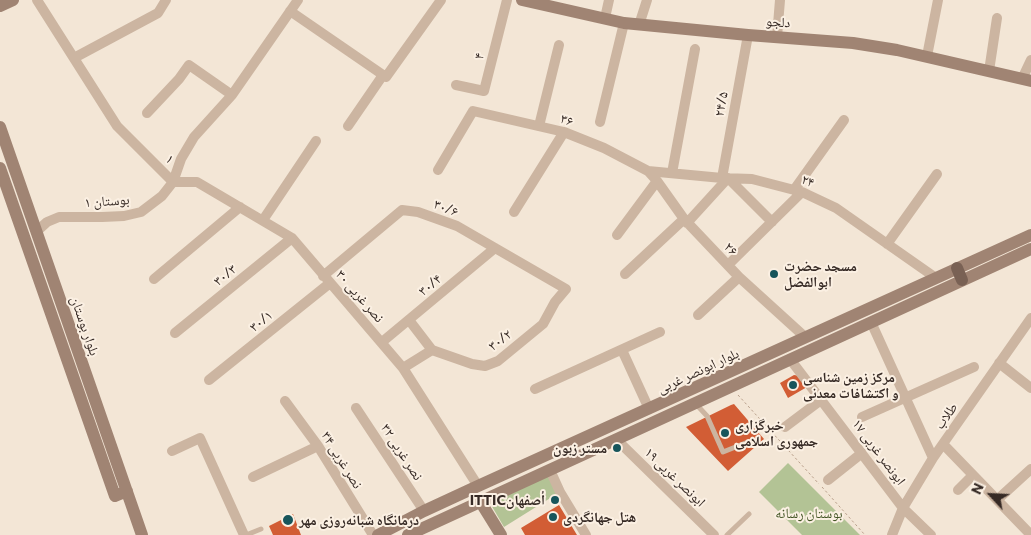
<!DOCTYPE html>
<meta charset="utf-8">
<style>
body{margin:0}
#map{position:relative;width:1031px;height:535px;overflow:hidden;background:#f3e6d6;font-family:Commissioner,sans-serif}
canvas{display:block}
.north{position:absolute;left:966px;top:470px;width:50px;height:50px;-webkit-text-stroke:4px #fbf0e3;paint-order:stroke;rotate:295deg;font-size:14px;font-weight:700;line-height:20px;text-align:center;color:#362a25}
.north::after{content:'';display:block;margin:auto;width:18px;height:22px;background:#362a25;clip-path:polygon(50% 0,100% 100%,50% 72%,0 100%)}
</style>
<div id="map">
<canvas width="1031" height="535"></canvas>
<div class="north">N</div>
</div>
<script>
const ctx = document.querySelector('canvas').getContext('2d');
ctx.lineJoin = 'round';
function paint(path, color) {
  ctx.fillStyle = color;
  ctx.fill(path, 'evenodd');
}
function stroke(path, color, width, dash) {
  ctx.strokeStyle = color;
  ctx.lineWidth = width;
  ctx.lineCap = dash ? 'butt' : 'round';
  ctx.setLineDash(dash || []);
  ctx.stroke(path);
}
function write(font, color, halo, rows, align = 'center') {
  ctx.font = font + ' Commissioner,"Noto Naskh Arabic",sans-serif';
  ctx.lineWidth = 4;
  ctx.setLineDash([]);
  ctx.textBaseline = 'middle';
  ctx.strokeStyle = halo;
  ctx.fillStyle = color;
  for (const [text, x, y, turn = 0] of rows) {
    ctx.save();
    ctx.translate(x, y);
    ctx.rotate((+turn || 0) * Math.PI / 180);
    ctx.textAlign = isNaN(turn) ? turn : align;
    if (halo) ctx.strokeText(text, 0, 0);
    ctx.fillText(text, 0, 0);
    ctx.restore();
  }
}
const green = new Path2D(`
 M788 463 860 535H802L759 492Z
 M550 470 560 492 504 527 487 498Z`);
const building = new Path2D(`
 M794 375 800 376 807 387 788 398 780 383Z
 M734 404 764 439 728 471 686 427 731 405Z
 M559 505 577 535H525L521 528Z
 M293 514 301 535H273L269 526Z`);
const path = new Path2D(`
 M738 395 819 484
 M822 487 865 535`);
const lane = new Path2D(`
 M695 403 707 416 723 452 748 442
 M246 535 261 529
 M727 535 749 514`);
const street = new Path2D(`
 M37 0 117 126 173 182
 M290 11 386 77 441 0
 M605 18 609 0
 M639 25 647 0
 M777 37 780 0
 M927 56 938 0
 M74 58 158 13 166 0
 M989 71 997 18
 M1022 79 1031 60
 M456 85 484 91 507 0
 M147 113 179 79 189 65 232 95
 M600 122 624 23
 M348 126 383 75
 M539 126 559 45
 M438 170 473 111 564 132 604 148 648 171 657 181 684 219 739 277 805 337
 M648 171 722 178 752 179 802 192 836 208 936 278
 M672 173 695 49
 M722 178 748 35
 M173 182H197L292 238 403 368 478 486
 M794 190 844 120
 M514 212 564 132
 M263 220 316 141
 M687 223 728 178 772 222
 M36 232 47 222 59 217H102L124 216 141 212 162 196 173 182 181 159 194 137 232 95 298 0
 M617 235 657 181
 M887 244 937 174
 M728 265 802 192
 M625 274 684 219
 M323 276 402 210 418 212 457 226 566 289 555 302 543 324 498 361 485 366 472 364 432 350 403 368
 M154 279 240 207
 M698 315 739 277
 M409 320 432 350
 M871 322 933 458
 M175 333 292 238
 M382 342 495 248
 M622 350 649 409
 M790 359 903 508 931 535
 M999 363 1031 388
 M209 380 330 283
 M535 389 660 332
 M285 401 318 446 373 535
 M356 408 424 511
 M862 417 974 367
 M785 427 821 400
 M616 439 714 535
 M943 444 1031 535
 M172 451 200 438 244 535
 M550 470 560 492 586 535
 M253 477 318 446
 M828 480 862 453
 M958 490 973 475
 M997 500 1031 469
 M892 535 903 508 933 458 1031 318`);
const secondary = new Path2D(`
 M522 0 624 23 748 35 853 43 897 50 1031 81
 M0 6 13 0
 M0 127 142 535
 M0 168 115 496 127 491
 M480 501 501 535
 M378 535 424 511 478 486 1031 235
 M408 535 1031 249`);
const primary = new Path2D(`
 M957 268 962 280`);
const markers = [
 [774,274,5,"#17555b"],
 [793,385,5,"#17555b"],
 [725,433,5,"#17555b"],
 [617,448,5,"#17555b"],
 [555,500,5,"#17555b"],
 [553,517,5,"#17555b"],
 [288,520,6,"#17555b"]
];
const streetNames = [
 ["دلجو",778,22,4],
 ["۴",479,56,-76],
 ["۲۴/۵",721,104,-80],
 ["۳۶",567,120,18],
 ["۱",170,159,45],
 ["۲۴",808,181,21],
 ["بوستان ۱",107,201,-4],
 ["۳۰/۶",446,208,21],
 ["۲۶",731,249,46],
 ["۳۰/۳",225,275,-39],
 ["۳۰/۴",430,285,-40],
 ["نصر غربی ۳۰",360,296,49],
 ["۳۰/۱",261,321,-39],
 ["بلوار بوستان",85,326,71],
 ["۳۰/۲",500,340,-37],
 ["بلوار ابونصر غربی",698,371,-25],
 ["طلاب",946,416,-55],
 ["نصر غربی ۳۲",402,452,57],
 ["ابونصر غربی ۱۷",879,452,53],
 ["نصر غربی ۳۴",342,460,58],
 ["ابونصر غربی ۱۹",675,477,44]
];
const poiNames = [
 ["مسجد حضرت",784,266],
 ["ابوالفضل",784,282],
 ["مرکز زمین شناسی",803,377],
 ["و اکتشافات معدنی",803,393],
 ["خبرگزاری",735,425],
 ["جمهوری اسلامی",735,441],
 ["مستر زبون",607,448,"right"],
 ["ITTICأصفهان",545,500,"right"],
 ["هتل جهانگردی",563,517],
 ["درمانگاه شبانه‌روزی مهر",299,520]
];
const parkNames = [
 ["بوستان رسانه",809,513]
];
paint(green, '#b3c395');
paint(building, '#d25d35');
stroke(path, '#b89f8b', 1, [2.5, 2.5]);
stroke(lane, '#ccb5a1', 5);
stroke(street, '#ccb5a1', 10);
stroke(secondary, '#a08473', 12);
stroke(primary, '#796154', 12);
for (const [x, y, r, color] of markers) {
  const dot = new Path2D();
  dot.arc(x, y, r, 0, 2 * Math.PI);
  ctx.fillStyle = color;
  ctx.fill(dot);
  stroke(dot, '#fbf0e3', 2);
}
write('14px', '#362a25', '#fbf0e3', streetNames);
write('bold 14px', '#362a25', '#fbf0e3', poiNames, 'left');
write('14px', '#445626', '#fbf0e3', parkNames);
</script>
